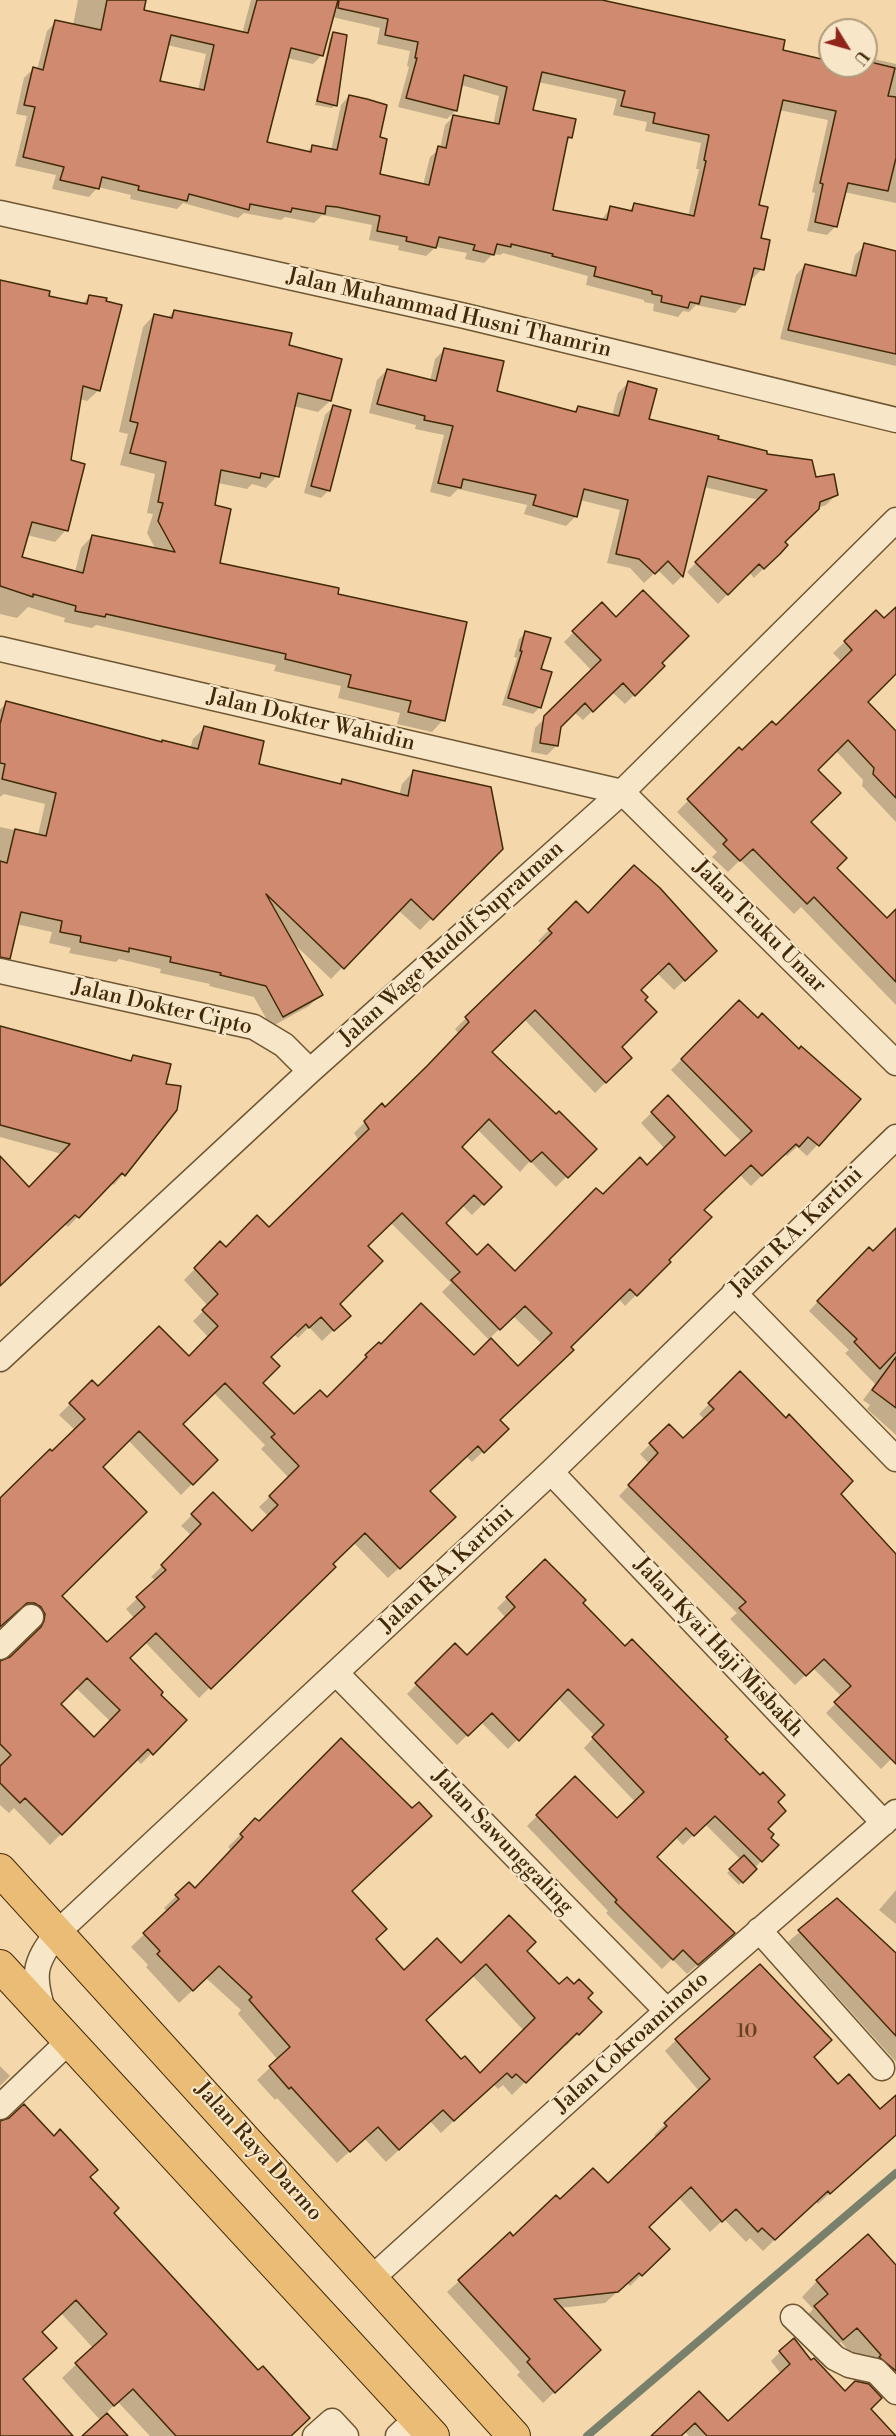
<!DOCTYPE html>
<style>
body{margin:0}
#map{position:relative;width:896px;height:2436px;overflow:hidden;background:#f4d8ac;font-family:"Libre Bodoni",serif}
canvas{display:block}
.north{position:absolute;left:818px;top:18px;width:60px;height:60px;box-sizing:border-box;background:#f8e6c9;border:2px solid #af9b7c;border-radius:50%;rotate:127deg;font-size:16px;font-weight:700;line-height:24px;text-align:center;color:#422a09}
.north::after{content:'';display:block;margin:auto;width:21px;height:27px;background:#8f2418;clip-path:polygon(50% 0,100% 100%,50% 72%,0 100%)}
</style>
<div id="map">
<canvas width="896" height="2436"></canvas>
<div class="north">U</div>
</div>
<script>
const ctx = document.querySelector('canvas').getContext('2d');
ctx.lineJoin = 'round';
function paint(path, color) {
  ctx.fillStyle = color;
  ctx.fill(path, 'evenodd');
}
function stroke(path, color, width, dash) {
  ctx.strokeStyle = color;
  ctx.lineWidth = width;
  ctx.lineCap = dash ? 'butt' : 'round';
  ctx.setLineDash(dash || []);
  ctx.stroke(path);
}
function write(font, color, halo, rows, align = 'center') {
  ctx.font = font + ' "Libre Bodoni",serif';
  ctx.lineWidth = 4.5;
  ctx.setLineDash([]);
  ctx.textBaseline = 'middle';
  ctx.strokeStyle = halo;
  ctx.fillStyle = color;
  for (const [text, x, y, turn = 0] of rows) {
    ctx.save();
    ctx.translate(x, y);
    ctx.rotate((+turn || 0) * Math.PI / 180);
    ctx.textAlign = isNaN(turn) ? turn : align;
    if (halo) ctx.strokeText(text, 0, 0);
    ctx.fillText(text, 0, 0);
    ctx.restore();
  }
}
const shadow = new Path2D(`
 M78 0H144L142 11 242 34 251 0H572L830 63V66H866V57L896 64V203L844 192 836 226 827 235 807 231 815 193 812 192 828 120 779 110 757 206 762 269 753 278 751 277 744 304 735 313 696 305 689 312 683 311 678 317 653 311 654 304 644 302V300L586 285 588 276 503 253 500 255 493 254 484 263 465 259 467 253 436 247 426 256 398 250 399 246 369 240 372 225 322 215 314 223 285 217 281 220 244 213 238 218 183 203 177 209 130 199 131 195 98 187 89 197 52 189 56 175 15 166 27 116 16 114 24 78 33 69 37 70 47 31 56 22 73 25ZM332 17 380 28 377 44 410 51 407 66 409 67 398 107 447 119 456 110 461 85 499 96 493 125 454 116 445 125 440 148 430 157 423 185 378 175 379 138 349 96 341 105 331 150 313 146 307 152 265 144 287 58 313 64 322 55ZM167 45 206 54 198 90 158 82ZM538 82 617 99 613 115 647 122 645 131 701 143 696 169H699L688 216 635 204 628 212 610 208 601 221 551 211 565 143 571 137 532 111Z
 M334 34 336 105 332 108 315 105 330 38Z
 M865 245 896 253V366L780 339 796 275 805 265 850 276 855 255Z
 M0 281 48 297 81 305 90 296 99 390 87 401 80 399 69 461 66 530 55 542 27 535 20 558 75 572 81 548 92 536 156 550 147 533 153 514 147 513 155 474 120 465 128 434 119 432 143 327 154 315 167 319 174 311 287 347 330 401 318 412 293 406 277 476 266 488 252 484 247 489 218 483 214 506 218 564 336 595 443 720 432 732 397 724 400 713 338 698 341 686 274 671 276 665 96 625 92 628 64 622 65 618 28 607 17 618 0 614Z
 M445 349 495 392 573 413 578 407 612 416 618 393 628 383 647 420 765 456 815 479 836 495 826 505 818 508 783 542 769 563 754 578 749 572 718 604 687 572 759 500 704 487 682 576 673 585 658 570 644 583 630 568 607 563 620 510 580 500 576 516 566 526 524 514 527 505 458 489 450 497 430 492 444 435 415 429 416 425 369 413 377 380 387 370 430 381 435 359Z
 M333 407 329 490 321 498 304 493 325 415Z
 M602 604 663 666 625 704 612 692 583 720 574 712 560 726 557 745 547 755 531 752 535 728 592 671 564 642Z
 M896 609V672L866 702 896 733V822L862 786 863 780 836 751 816 770 809 822 835 868 887 920 896 911V1005L801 907 794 914 740 860 728 872 712 857 717 852 677 812 739 749 742 752 776 727 842 662 833 653 876 612 884 620Z
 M526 633 539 670 540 707 533 714 502 705 517 658 514 657 519 639Z
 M7 703 161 744 190 749 193 739 204 728 257 765 338 785 343 781 399 796 402 784 413 772 501 849 420 930 398 910 331 979 292 942 321 994 309 1006 271 1027 254 997 209 986 210 984 160 973 161 969 119 959 116 962 69 953 71 948 49 943 52 932 16 924 0 943V827L38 835 45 804 4 794 0 797V709Z
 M576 903 588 915 704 962 674 990 657 973 639 991 620 1047 630 1058 595 1093 524 1019 490 1052 556 1116 595 1149 556 1187 530 1161 520 1172 477 1129 460 1147 500 1187 472 1215 462 1205 444 1223 477 1257 515 1273 603 1197 647 1167 665 1149 641 1123 668 1097 725 1158 742 1142 671 1070 739 1002 758 1020 859 1100 807 1156 797 1147 787 1156 784 1154 751 1186 739 1174 702 1210 667 1260 669 1262 625 1306 618 1298 498 1420 507 1429 472 1462 466 1456 428 1491 443 1528 388 1578 353 1542 331 1564 334 1567 199 1698 145 1642 128 1658 185 1720 141 1764 136 1759 50 1845 14 1808 9 1813 0 1805V1662L10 1659 34 1634 35 1626 30 1617 16 1613 0 1626V1500L75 1430 59 1415 92 1382 98 1388 188 1358 209 1338 193 1321 208 1306 184 1280 220 1243 226 1249 269 1229 359 1141 354 1133 382 1105 385 1109 459 1034 455 1029 542 944 538 941ZM390 1222 451 1283 442 1292 490 1341 474 1357 366 1356 356 1367 358 1368 327 1399 294 1416 261 1383 269 1357 294 1334 298 1338 309 1327 322 1341 348 1316 338 1304 366 1246ZM513 1316 542 1344 518 1368 489 1339ZM213 1392 265 1445 261 1449 289 1478 259 1507 269 1517 252 1534 213 1494 181 1526 192 1536 151 1577 156 1581 126 1609 135 1619 107 1644 60 1596 101 1467 128 1440 181 1495 216 1460 181 1424ZM75 1687 111 1722 94 1739 59 1704Z
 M0 1028 129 1062 133 1057 165 1085 176 1110 114 1185 111 1182 68 1227 64 1223 0 1285V1158L29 1189 62 1154 0 1137Z
 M896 1230V1435L867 1409 870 1405 863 1400 875 1384 845 1353 849 1350 809 1311 849 1268 873 1253Z
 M740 1373 839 1494 896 1556V1754L881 1769 826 1713 842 1697 813 1668 795 1685 730 1619 737 1613 619 1496 649 1464 640 1454 669 1426 683 1440 705 1420 699 1414Z
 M545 1561 581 1603 625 1648 723 1739 776 1802 766 1829 769 1838 776 1845 739 1885 727 1873 741 1860 705 1824 683 1845 675 1837 655 1857 723 1943 687 1974 672 1959 662 1969 606 1913 608 1911 527 1826 575 1778 617 1820 635 1802 584 1748 595 1736 558 1698 508 1749 481 1722 457 1745 407 1694 455 1646 467 1657 506 1618 497 1608Z
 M243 1832 351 1891 374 1940 404 1972 461 1966 525 1951 559 1986 586 1998 600 2012 566 2046 563 2044 512 2095 503 2085 498 2089 493 2084 441 2133 430 2121 386 2162 364 2138 337 2163 277 2098 275 2100 257 2080 278 2060 238 2014 241 2010 206 1978 179 2003 146 1967 148 1965 131 1947 167 1912 164 1908 176 1896 195 1890 232 1851 228 1847ZM473 1976 524 2031 480 2075 461 2061 424 2020Z
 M896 1890V1924L879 1910Z
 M836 1900 896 1955V2062L788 1942Z
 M676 2040 812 2057 838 2086 880 2112 896 2097V2133L818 2204 815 2201 763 2251 750 2238 746 2242 724 2219 710 2232 679 2198 648 2227 668 2249 630 2286 627 2283 605 2303 560 2308 587 2361 543 2403 517 2375 520 2372 447 2292 459 2281 560 2201 608 2186 657 2138 654 2135 699 2091 665 2051Z
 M0 2066 10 2076 0 2086Z
 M0 2122 88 2177 112 2213 290 2436H150L118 2402 105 2414 126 2436H84L101 2421 62 2378 93 2348 61 2313 40 2332 21 2380 71 2436H0Z
 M896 2267V2405L841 2342 827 2354 800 2323 813 2309 802 2297 817 2281Z
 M780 2352 811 2362 845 2393 869 2409 895 2436H689L684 2431 679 2436H653L699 2393 728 2423 781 2374 771 2361Z`);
const stream = new Path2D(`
 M587 2436 896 2173`);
const building = new Path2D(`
 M107 0H146L144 10 248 33 257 0H338L323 56 291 48 267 142 311 152 312 145 337 150 349 95 367 99 387 105 380 137 387 139 380 174 429 185 438 146 446 148 453 115 499 124 507 87 464 75 457 111 406 98 417 58H415L418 42 385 35 388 19 338 8 339 0H602L785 40 783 50 830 61V66H852L866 69V61L895 68 888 96 896 97V158L888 191 848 183 837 227 815 222 823 184 820 183 836 111 783 100 759 205 768 207 761 238 770 240 764 270 754 268 745 305 701 296 699 304 690 302 688 308 661 302 662 296 652 294V291L594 276 596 267 552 256 553 254 511 244V247L497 244 494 255 473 250 475 245 439 237 436 248 406 241 407 237 377 231 380 216 337 207 326 206 325 214 292 208 291 212 250 204 249 210 189 194 187 201 138 190 139 186 102 177 99 189 60 180 64 167 23 157 35 107 24 105 33 67 43 70 55 20 101 30ZM171 35 214 45 204 90 160 81ZM542 72 625 91 621 106 655 113 653 123 709 135 704 160 706 161 694 216 634 203 632 211 610 206 607 220 553 210 568 137 572 138 576 119 533 110Z
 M333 32 347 35 337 106 317 101Z
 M864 243 896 251V354L788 330 805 264 856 276Z
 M0 280 50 291 49 296 87 304 89 295 107 298 106 301 122 305 100 391 83 386 71 460 85 464 68 531 32 522 22 557 83 573 92 535 175 552 158 521 163 503 158 502 166 462 130 453 138 423 130 421 154 314 172 318 174 310 292 333 289 345 342 359 331 401 298 393 279 477 261 473 260 478 221 470 215 505 231 509 220 563 339 588 338 594 467 622 445 721 408 712 411 701 348 687 351 675 285 659 286 654 106 614 105 617 75 611 76 606 33 594V597L0 586Z
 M444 348 504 361 497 391 576 412 578 406 619 416 628 381 657 389 649 419 719 436 718 439 767 451V454L812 460 816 477 834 474 838 495 820 502 819 509 785 542 788 545 780 554 764 569 759 564 728 595 695 562 767 490 708 476 683 577 668 561 655 574 639 559 616 554 628 500 584 489 577 517 533 505 536 495 463 479 461 488 438 483 453 426 424 420 425 416 377 404 387 369 436 381Z
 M333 405 351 410 330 491 311 486Z
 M643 590 689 636 662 663 665 666 635 696 623 683 593 712 585 703 561 727 558 746 540 743 544 716 601 660 572 631 602 602 616 617Z
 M896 607V674L868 702 896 731V798L873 774 874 768 848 740 818 770 841 793 811 822 847 858 837 868 887 918 896 909V982L814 897 807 904 753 849 740 861 723 844 727 840 687 799 739 747 742 750 772 721 776 725 852 650 844 641 876 610 884 618Z
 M525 631 551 638 541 669 552 672 541 708 508 698 522 651H520Z
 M6 701 162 742V740L198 749 204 726 264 741 259 764 341 784 342 779 408 796 413 770 491 787 503 849 433 920 411 899 344 969 266 894 323 995 283 1017 266 986 220 975 221 973 170 962 171 957 129 948V952L80 942 81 936 60 932 62 921 21 912 10 959 0 957V861L7 863 15 829 46 836 56 793 2 779 5 764 0 763V724Z
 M634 865 660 888 717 951 685 981 669 963 641 990 648 997 645 1000 657 1012 622 1047 632 1058 606 1083 535 1010 492 1052 556 1114 559 1111 597 1149 568 1178 542 1152 531 1162 489 1119 462 1147 502 1187 484 1205 474 1195 446 1223 477 1255 488 1244 515 1271 596 1188 603 1194 640 1157 647 1165 675 1137 651 1112 668 1095 725 1156 752 1131 681 1059 739 1000 758 1018 762 1013 799 1049 801 1046 861 1099 819 1146 808 1137 799 1147 796 1144 762 1176 751 1165 704 1210 712 1217 669 1260 671 1262 637 1296 630 1289 571 1347 574 1350 500 1420 509 1429 484 1453 478 1446 430 1491 456 1517 400 1569 365 1533 333 1564 336 1567 211 1689 156 1633 130 1658 163 1692 161 1695 187 1720 153 1755 148 1749 62 1835 25 1798 20 1803 0 1783V1766L11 1755 0 1744V1661L10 1657 41 1627 44 1621 45 1614 41 1607 34 1603H27L0 1627V1498L50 1449 52 1451 85 1419 69 1403 92 1380 98 1386 159 1326 189 1356 218 1326 202 1310 218 1294 194 1268 220 1241 226 1247 257 1215 269 1227 369 1129 364 1121 382 1103 385 1107 427 1066 469 1022 465 1017 552 933 548 929 576 901 588 913ZM402 1213 460 1272 451 1280 500 1330 525 1306 552 1333 518 1366 491 1338 474 1355 421 1303 381 1344 379 1342 365 1355 367 1357 327 1397 320 1390 294 1414 263 1383 280 1366 271 1357 306 1324 309 1328 321 1317 334 1331 351 1316 340 1304 383 1261 368 1246ZM225 1383 275 1434 271 1437 299 1466 269 1496 278 1505 252 1531 213 1492 191 1514 201 1524 161 1565 166 1570 136 1597 145 1607 107 1642 62 1596 147 1512 103 1467 139 1431 193 1485 218 1460 183 1424ZM87 1678 120 1710 94 1737 61 1704Z
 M0 1026 131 1061 133 1055 171 1064 166 1084 181 1086 177 1110 125 1176 122 1173 79 1218 75 1215 0 1286V1156L29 1187 70 1144 0 1125Z
 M896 1228V1352L880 1369 854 1342 857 1339 817 1301 869 1247 873 1251Z
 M896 1357V1408L872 1390Z
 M740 1371 786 1418 789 1414 853 1481 841 1494 896 1554V1764L834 1702 851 1686 824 1659 806 1676 739 1608 746 1602 628 1485 658 1453 649 1443 669 1424 683 1438 714 1409 708 1403Z
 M545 1559 586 1600 583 1603 625 1646 632 1639 728 1737 725 1739 760 1775 763 1772 785 1795 778 1802 786 1811 768 1829 774 1834 771 1838 779 1845 762 1862 715 1816 694 1836 686 1828 657 1857 735 1933 698 1965 683 1950 673 1960 615 1902 617 1900 536 1815 575 1776 617 1818 644 1792 592 1737 604 1725 568 1689 519 1741 492 1713 468 1736 415 1683 455 1643 467 1655 515 1607 506 1597Z
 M341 1738 412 1808 419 1802 432 1816 352 1891 387 1929 376 1939 404 1970 437 1938 461 1963 509 1915 536 1942 527 1951 559 1984 567 1977 574 1984 579 1979 593 1993 588 1998 602 2012 579 2035 577 2033 526 2083 516 2074 512 2078 507 2073 454 2121 443 2110 399 2150 378 2127 350 2152 291 2087 289 2089 269 2066 290 2047 249 2000 252 1997 219 1966 193 1991 157 1954 160 1951 143 1933 179 1899 175 1895 189 1882 195 1888 243 1837 240 1834 255 1818 259 1821ZM486 1964 535 2018 480 2073 465 2056 461 2059 426 2020Z
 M744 1855 757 1869 743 1883 729 1869Z
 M837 1898 896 1953V2036L798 1930Z
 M760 1964 832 2040 814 2057 838 2084 849 2074 880 2109 896 2095V2135L830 2194 828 2191 775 2240 762 2228 758 2232 736 2209 722 2222 691 2187 649 2227 670 2249 642 2276 639 2273 618 2292 554 2299 601 2350 555 2393 527 2362 530 2359 458 2280 510 2232 513 2236 556 2195 560 2199 593 2168 608 2183 667 2126 664 2123 710 2079 675 2039Z
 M24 2104 54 2136 60 2129 98 2170 90 2177 119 2208 114 2213 258 2370 263 2366 310 2418 291 2436H176L133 2389 114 2406 75 2363 107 2334 76 2300 42 2332 57 2348 23 2379 73 2436H0V2121L9 2118Z
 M868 2234 896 2265V2371L879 2357 881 2355 857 2328 843 2340 814 2306 828 2294 816 2280Z
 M794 2338 811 2360 814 2358 845 2391 855 2381 869 2384 882 2398 871 2409 896 2436H707L695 2423 681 2436H651L699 2391 728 2421 790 2364 779 2351Z
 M107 2413 128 2436H82Z`);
const minor = new Path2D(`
 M0 213 465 316 896 420
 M0 649 622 792
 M622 792 896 1063
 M0 971 254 1027 284 1045 310 1071
 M734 1293 896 1459
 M0 1359 310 1071 622 792 896 520
 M551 1472 884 1823
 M0 1647 31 1617
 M337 1674 667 2011
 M759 1930 882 2068
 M44 2014C33 1975 32 1965 58 1932L551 1472 896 1137
 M0 2107 68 2042
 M372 2278 667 2011 896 1812
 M793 2317 835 2358 849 2365 876 2371 896 2392
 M315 2436 332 2421 346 2436
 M398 2436 417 2418`);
const major = new Path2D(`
 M0 1870 514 2436
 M0 1966 433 2436`);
const numberNames = [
 ["10",747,2032]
];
const streetNames = [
 ["Jalan Muhammad Husni Thamrin",449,314,13],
 ["Jalan Dokter Wahidin",311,721,13],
 ["Jalan Teuku Umar",759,927,45],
 ["Jalan Wage Rudolf Supratman",452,944,-42],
 ["Jalan Dokter Cipto",162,1008,13],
 ["Jalan R.A. Kartini",797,1232,-44],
 ["Jalan R.A. Kartini",447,1570,-43],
 ["Jalan Kyai Haji Misbakh",718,1648,47],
 ["Jalan Sawunggaling",502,1842,46],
 ["Jalan Cokroaminoto",632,2043,-42],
 ["Jalan Raya Darmo",258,2152,48]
];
paint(shadow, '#0003');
stroke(stream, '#78806c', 8);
paint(building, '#d08a6f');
stroke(building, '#422a09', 1.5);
stroke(minor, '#6e5632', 27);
stroke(major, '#422a09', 34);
stroke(minor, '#f8e6c9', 24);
stroke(major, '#eabc76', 32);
write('20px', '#664222', null, numberNames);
write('22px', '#422a09', '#f8e6c9', streetNames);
</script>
